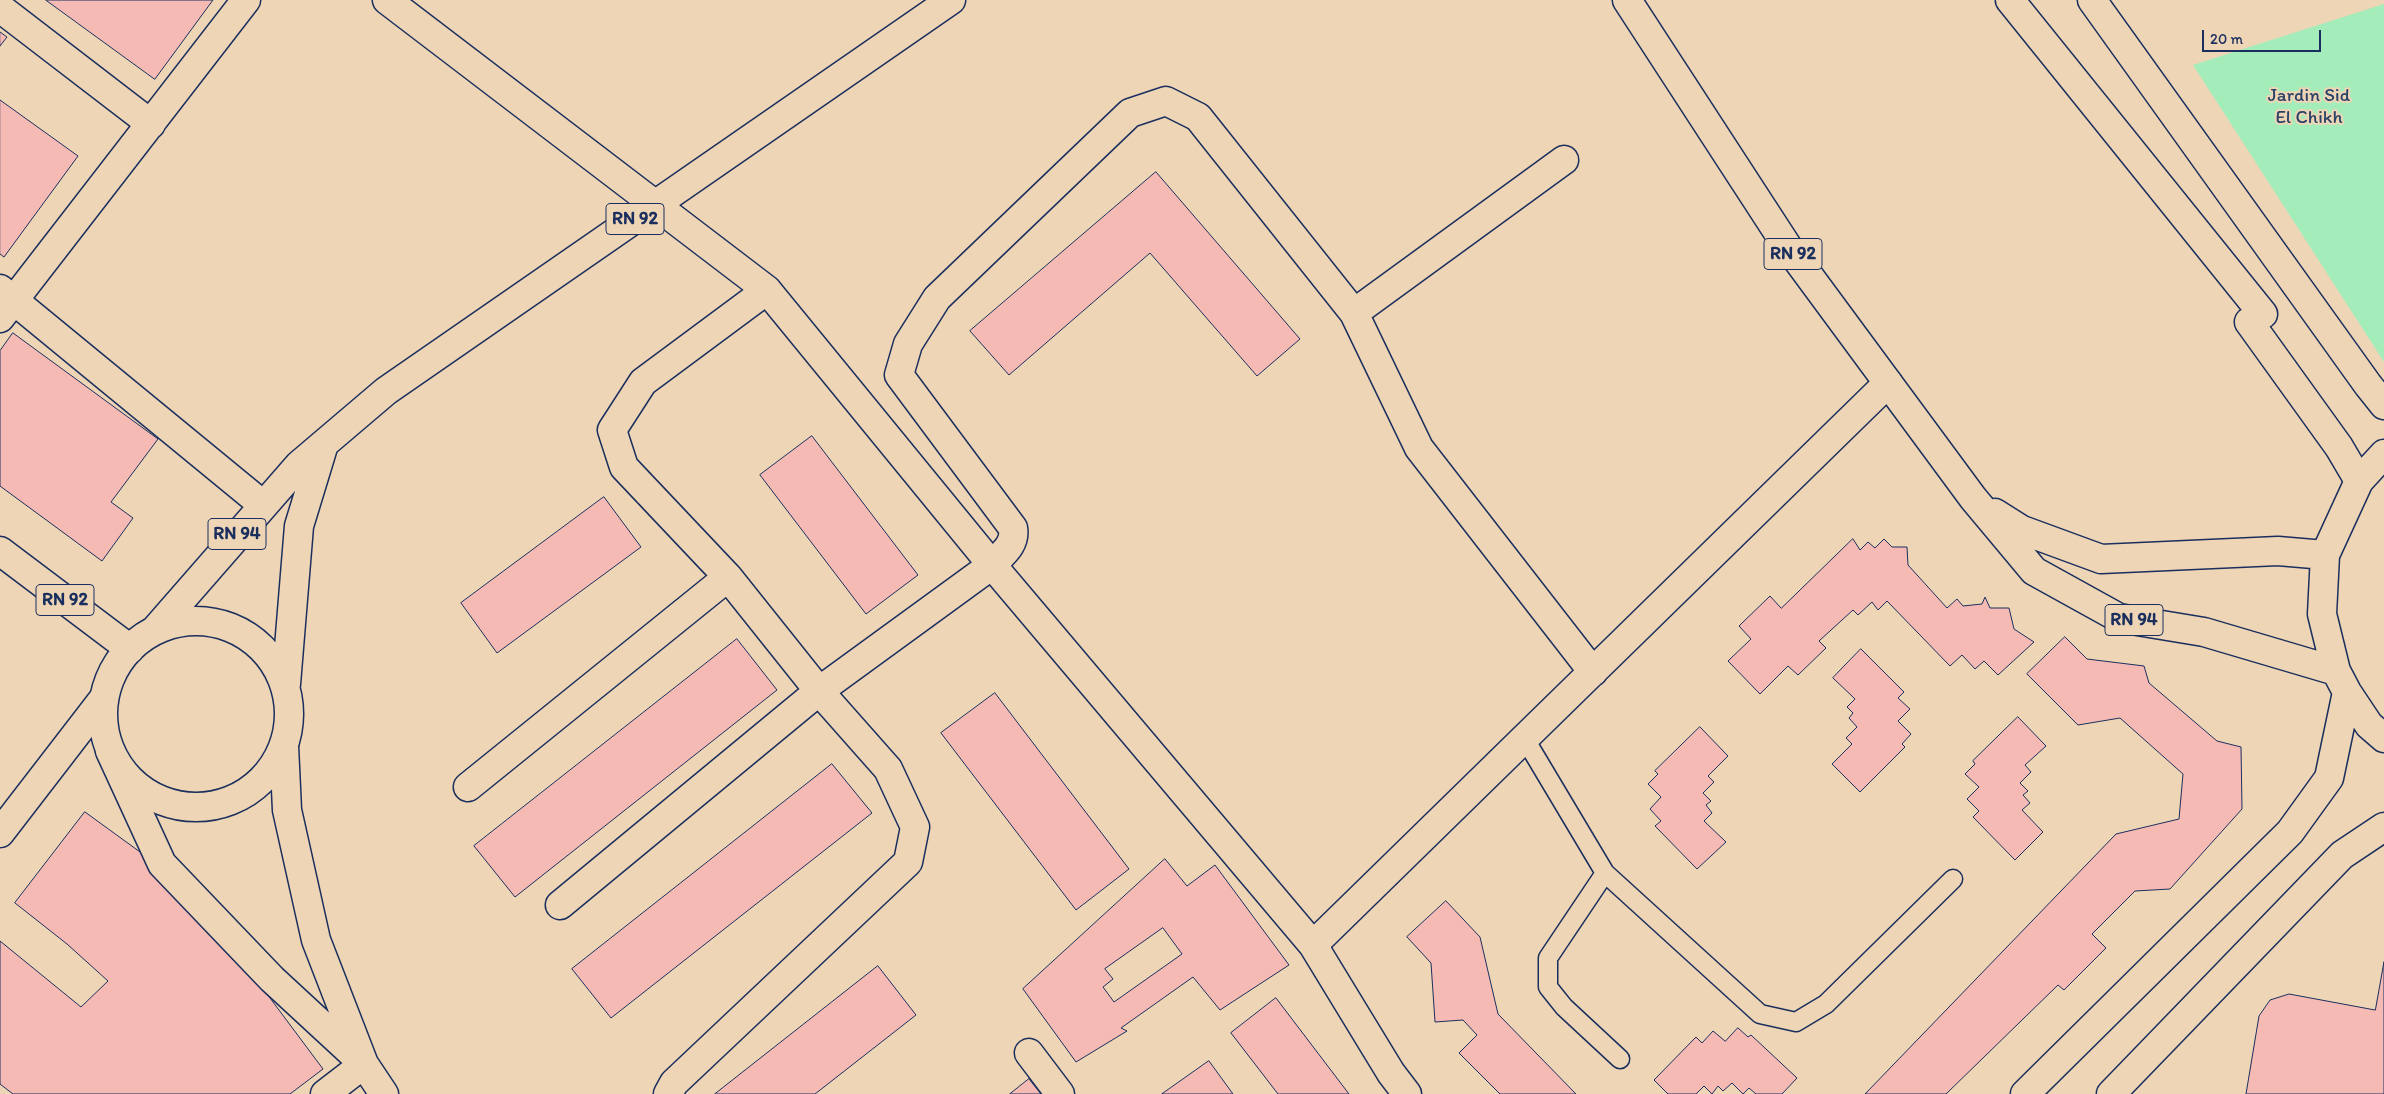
<!DOCTYPE html>
<style>
body{margin:0}
#map{position:relative;width:2384px;height:1094px;overflow:hidden;background:#eed5b6;font-family:Itim,sans-serif}
canvas{display:block}
.scale{position:absolute;left:2202px;top:30px;width:119px;height:22px;box-sizing:border-box;border:2px solid #1b2f5e;border-top:0;padding-left:6px;font-size:15px;line-height:18px;white-space:nowrap;color:#1b2f5e;-webkit-text-stroke:4px #eed5b6;paint-order:stroke}
</style>
<div id="map">
<canvas width="2384" height="1094"></canvas>
<div class="scale">20 m</div>
</div>
<script>
const ctx = document.querySelector('canvas').getContext('2d');
ctx.lineJoin = 'round';
function paint(path, color) {
  ctx.fillStyle = color;
  ctx.fill(path, 'evenodd');
}
function stroke(path, color, width, dash) {
  ctx.strokeStyle = color;
  ctx.lineWidth = width;
  ctx.lineCap = dash ? 'butt' : 'round';
  ctx.setLineDash(dash || []);
  ctx.stroke(path);
}
function write(font, color, halo, rows, align = 'center') {
  ctx.font = font + ' Itim,sans-serif';
  ctx.lineWidth = 4;
  ctx.setLineDash([]);
  ctx.textBaseline = 'middle';
  ctx.strokeStyle = halo;
  ctx.fillStyle = color;
  for (const [text, x, y, turn = 0] of rows) {
    ctx.save();
    ctx.translate(x, y);
    ctx.rotate((+turn || 0) * Math.PI / 180);
    ctx.textAlign = isNaN(turn) ? turn : align;
    if (halo) ctx.strokeText(text, 0, 0);
    ctx.fillText(text, 0, 0);
    ctx.restore();
  }
}
const green = new Path2D(`
 M2384 4V362L2193 65Z`);
const building = new Path2D(`
 M46 0H213L155 79Z
 M0 32 7 37 0 46Z
 M0 100 78 156 4 257 0 254Z
 M1156 172 1300 339 1257 376 1150 253 1009 375 970 331Z
 M13 333 158 439 111 502 133 518 102 561 0 486V351Z
 M812 436 918 575 866 614 760 475Z
 M604 497 641 547 497 653 461 603Z
 M1853 539 1860 550 1868 542 1875 548 1884 539 1892 547H1907L1908 565 1947 608 1957 599 1963 606 1982 604 1985 597 1990 608H2009L2014 629 2034 642 1998 675 1984 661 1975 669 1962 655 1950 666 1887 601 1878 610 1872 602 1858 615 1853 610 1819 641 1826 648 1798 675 1788 666 1760 694 1728 661 1751 639 1739 626 1770 596 1781 608Z
 M2065 637 2087 659 2144 666 2149 683 2217 741 2241 747 2242 809 2170 889 2135 891 2092 934 2106 948 2064 990 2058 985 1946 1094H1865L2116 834 2179 819 2183 774 2120 718 2078 725 2027 674Z
 M737 639 777 690 515 897 474 846Z
 M1861 649 1904 692 1898 698 1910 709 1898 721 1911 734 1902 744 1905 747 1860 792 1832 764 1852 744 1846 738 1857 727 1849 718 1853 713 1847 707 1855 699 1833 678Z
 M995 693 1129 869 1076 910 941 733Z
 M2018 717 2046 746 2025 765 2031 772 2020 783 2028 791 2023 795 2030 803 2022 810 2043 832 2015 860 1973 817 1979 811 1967 799 1979 787 1965 774 1975 764 1973 761Z
 M1700 727 1728 756 1708 776 1714 782 1703 793 1711 801 1706 805 1712 813 1704 821 1726 842 1697 869 1655 826 1661 821 1650 809 1661 797 1648 784 1658 774 1655 771Z
 M832 764 872 813 611 1018 572 969Z
 M85 812 147 857 270 998 323 1069 290 1094H13L0 1084V941L81 1007 108 981 67 944 15 903Z
 M1165 859 1187 886 1215 865 1289 965 1220 1010 1193 977 1121 1028 1127 1031 1076 1062 1023 989ZM1163 928 1182 954 1114 1002 1103 987 1113 979 1105 969Z
 M1446 901 1480 937 1498 1014 1576 1094H1500L1459 1053 1477 1035 1463 1020 1435 1022 1431 963 1407 937Z
 M2384 962V1094H2246L2259 1016 2270 1000 2289 994 2375 1010Z
 M878 966 916 1015 815 1094H715Z
 M1276 998 1349 1094H1278L1231 1033Z
 M1738 1028 1748 1037 1751 1035 1797 1078 1782 1094H1756L1749 1088 1743 1094 1732 1083 1723 1091 1718 1086 1712 1094 1704 1086 1696 1094H1668L1654 1080 1696 1037 1702 1043 1713 1031 1725 1041Z
 M1209 1061 1233 1094H1162Z
 M1029 1079 1041 1094H1010Z`);
const service = new Path2D(`
 M1525 739 1605 873 1760 1014 1796 1022 1826 1004 1953 879
 M1605 873 1548 958V987L1564 1007 1620 1059`);
const minor = new Path2D(`
 M387 0 767 290 643 382 612 430 624 467 728 577 819 691 888 769 915 827 908 862 674 1083 668 1094
 M0 8 151 124
 M0 289 263 505
 M767 290 992 565 1313 945 1391 1073 1407 1094
 M14 300 246 0
 M1354 313 1564 160
 M284 746 287 810 316 940 364 1064 384 1094
 M110 751 162 864 272 979 364 1064
 M468 787 728 577
 M560 905 819 691 992 565C1002 554 1016 545 1013 528L899 375 908 344 937 298 1130 113 1166 101 1198 117 1354 313 1419 448 1593 672
 M1313 945 1888 383
 M1029 1053 1060 1094
 M325 1094 364 1064`);
const tertiary = new Path2D(`
 M0 318 14 300
 M0 833 104 698`);
const secondary = new Path2D(`
 M2010 0 2263 314 2249 322 2339 447 2359 481
 M2092 0 2368 385 2384 405`);
const primary = new Path2D(`
 M1627 0 1787 246 1973 498 2034 571 2119 618 2204 632 2336 671
 M2384 454 2359 481 2325 555 2322 614 2336 671 2347 692 2369 725 2384 738
 M1995 513 2022 530 2101 559 2278 551 2325 555
 M0 551 130 649
 M103 714a93 93 0 1 1 186 0a93 93 0 1 1-186 0Z
 M155 630 299 465 386 391 951 0
 M286 684 299 526 324 444
 M2025 1094 2290 832 2329 778 2347 692
 M2111 1094 2342 855 2384 827`);
const shields = [
 [635,219,58],
 [1793,254,58],
 [237,534,58],
 [65,600,58],
 [2134,620,58]
];
const shieldNames = [
 ["RN 92",635,219],
 ["RN 92",1793,254],
 ["RN 94",237,534],
 ["RN 92",65,600],
 ["RN 94",2134,620]
];
const parkNames = [
 ["Jardin Sid",2309,96],
 ["El Chikh",2309,118]
];
paint(green, '#a4edbb');
paint(building, '#f6bab5');
stroke(building, '#1b2f5e', 1);
stroke(service, '#1b2f5e', 21);
stroke(minor, '#1b2f5e', 31);
stroke(tertiary, '#1b2f5e', 31);
stroke(secondary, '#1b2f5e', 31);
stroke(primary, '#1b2f5e', 31);
stroke(service, '#eed5b6', 18);
stroke(minor, '#eed5b6', 28);
stroke(tertiary, '#eed5b6', 28);
stroke(secondary, '#eed5b6', 28);
stroke(primary, '#eed5b6', 28);
for (const [x, y, w] of shields) {
  const box = new Path2D();
  box.roundRect(x - w / 2, y - 15.5, w, 31, 4);
  ctx.fillStyle = '#eed5b6';
  ctx.fill(box);
  stroke(box, '#1b2f5e', 1);
}
write('bold 18px', '#1b2f5e', null, shieldNames);
write('19px', '#294267', '#eed5b6', parkNames);
</script>
